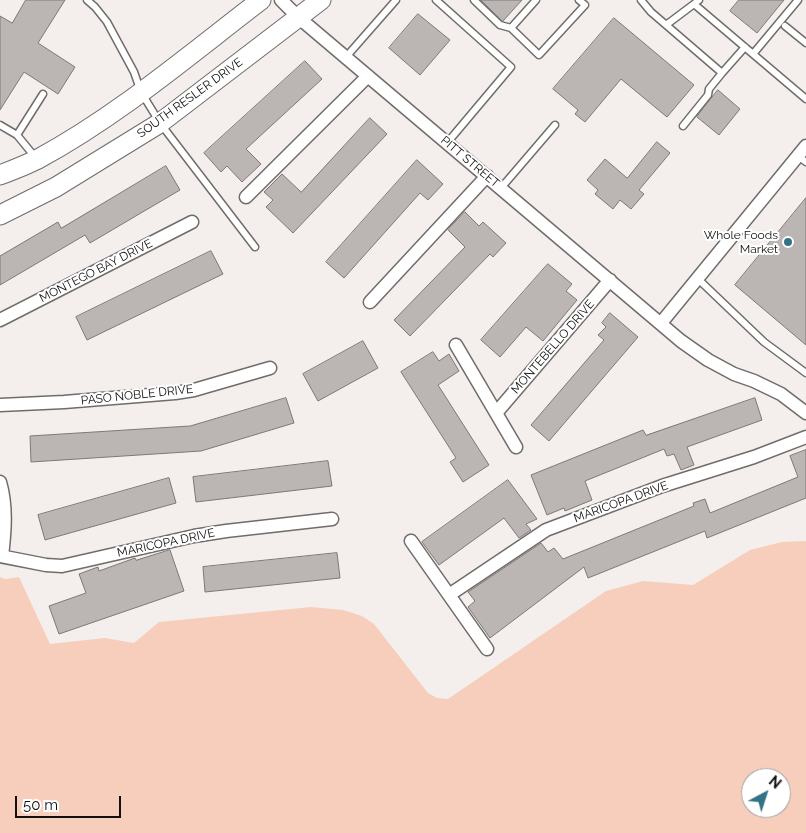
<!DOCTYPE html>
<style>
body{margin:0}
#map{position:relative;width:806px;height:833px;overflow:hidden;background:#f4efed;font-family:Raleway,sans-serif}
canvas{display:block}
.north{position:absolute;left:741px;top:768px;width:50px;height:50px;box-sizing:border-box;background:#fff;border:1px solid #a09f9f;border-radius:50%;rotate:40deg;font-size:14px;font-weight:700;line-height:20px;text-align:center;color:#121010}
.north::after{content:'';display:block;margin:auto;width:18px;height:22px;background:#337287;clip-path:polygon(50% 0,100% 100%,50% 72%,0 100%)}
.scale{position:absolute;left:15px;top:796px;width:106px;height:22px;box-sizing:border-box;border:2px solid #121010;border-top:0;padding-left:6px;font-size:15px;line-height:18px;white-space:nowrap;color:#121010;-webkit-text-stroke:4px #fff;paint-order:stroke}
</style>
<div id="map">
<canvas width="806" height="833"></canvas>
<div class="north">N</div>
<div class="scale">50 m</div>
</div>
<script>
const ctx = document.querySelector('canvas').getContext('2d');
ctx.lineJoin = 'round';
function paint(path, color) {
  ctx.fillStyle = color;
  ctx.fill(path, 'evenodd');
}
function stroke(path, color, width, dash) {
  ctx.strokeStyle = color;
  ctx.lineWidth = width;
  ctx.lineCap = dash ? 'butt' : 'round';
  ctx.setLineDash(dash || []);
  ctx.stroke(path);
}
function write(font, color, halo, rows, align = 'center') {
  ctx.font = font + ' Raleway,sans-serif';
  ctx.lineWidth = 4;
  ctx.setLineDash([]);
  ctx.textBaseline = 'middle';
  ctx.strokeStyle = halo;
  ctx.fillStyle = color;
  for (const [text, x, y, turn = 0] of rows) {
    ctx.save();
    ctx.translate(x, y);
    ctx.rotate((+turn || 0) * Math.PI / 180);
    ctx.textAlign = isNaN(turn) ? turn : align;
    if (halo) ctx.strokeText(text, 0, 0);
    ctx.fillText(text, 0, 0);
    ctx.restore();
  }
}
const green = new Path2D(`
 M806 541V833H0V577L6 579 19 577 50 644 105 638 134 643 159 622 311 607 343 610 362 616 374 624 428 693 437 698 448 699 606 591 643 581 693 585 750 550 782 542ZM751 778H781V808H751Z`);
const building = new Path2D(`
 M26 0H65L38 43 75 67 58 94 24 72 0 110V16L12 23Z
 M481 0H522L503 21Z
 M739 0H784L757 33 730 11Z
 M418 14 450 40 420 75 389 48Z
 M614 18 694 85 667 117 621 79 585 122 575 114 578 110 553 89Z
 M305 61 322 79 246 149 261 164 242 182 227 166 221 172 204 153Z
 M718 90 740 109 719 135 697 117Z
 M370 118 387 134 293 233 266 207 273 200 264 192 282 174 301 192Z
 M657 142 670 153 639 190 644 194 631 209 620 200 613 209 595 194 598 190 587 180 605 159 627 178Z
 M417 160 443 184 428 200 420 193 344 278 326 262Z
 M166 166 180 190 90 243 85 235 0 285V256L58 222 61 228Z
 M806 198V345L735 285Z
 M465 212 479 226 483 222 506 243 493 257 490 254 410 336 394 320 465 247 448 230Z
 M211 251 223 274 87 340 76 317Z
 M548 264 572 284 566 291 577 300 543 341 526 327 500 357 481 340Z
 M610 313 638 337 549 441 531 425 604 340 598 335 606 327 602 323Z
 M363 341 378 368 318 401 303 374Z
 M433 352 439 361 449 354 459 371 438 385 489 465 463 482 450 462 456 458 401 372Z
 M286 398 294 423 201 451 31 462 30 436 190 426Z
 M755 398 762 420 687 447 694 465 681 470 674 454 667 456 664 449 585 481 592 500 565 511 564 508 547 515 531 475 643 430 646 435Z
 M806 450V498L707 538 705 531 588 578 584 567 490 638 468 607 475 601 468 592 541 543 548 552 554 548 563 559 694 506 693 503 705 499 710 513 798 477 790 456Z
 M328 461 332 486 196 502 193 477Z
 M169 478 176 503 45 540 38 515Z
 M508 480 537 519 526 524 531 530 519 538 504 518 439 565 422 542Z
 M170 550 184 591 59 634 49 606 86 593 79 574 98 567 99 571 135 558 136 560Z
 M337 553 340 578 205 592 203 567Z`);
const service = new Path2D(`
 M87 0 95 7 107 22 134 72 141 92 160 123 255 247
 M436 0 511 67 447 143
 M474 0 500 25 511 28 539 55 585 5 579 0
 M641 0 651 12 722 73 745 47
 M699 0 694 4 806 99
 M666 25 694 4
 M785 26 806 43
 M511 28 536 0
 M753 54 798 0
 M346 57 396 0
 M0 125 17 135 35 157
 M683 126 708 95 709 89 722 73
 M17 135 43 94
 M798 156 806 162
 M501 188 555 125
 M697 278 764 342 806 373`);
const minor = new Path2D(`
 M281 0 298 17 681 341 708 360 734 374 754 381 781 394 806 413
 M246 197 368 76
 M370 302 487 176
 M0 320 192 222
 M661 323 806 146
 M456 345 516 447
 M0 405 64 402 175 393 194 390 270 368
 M496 413 610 280
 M0 482C7 506 5 531 2 556
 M411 541 487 649
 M0 556 46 565 62 566 194 536 226 531 332 519
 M449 595 546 530 662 486 754 457 806 437`);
const secondary = new Path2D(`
 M0 175C13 170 26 165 38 159 119 115 189 55 261 0
 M0 215 56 187 160 123 321 0`);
const markers = [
 [788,242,5,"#337287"]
];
const streetNames = [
 ["SOUTH RESLER DRIVE",190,98,-36],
 ["PITT STREET",470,162,40],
 ["MONTEGO BAY DRIVE",96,271,-27],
 ["MONTEBELLO DRIVE",553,347,-49],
 ["PASO NOBLE DRIVE",137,395,-6],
 ["MARICOPA DRIVE",621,502,-20],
 ["MARICOPA DRIVE",166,543,-12]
];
const poiNames = [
 ["Whole Foods",778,235],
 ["Market",778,249]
];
paint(green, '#f7cdbc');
paint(building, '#bbb6b4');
stroke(building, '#7d7876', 1);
stroke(service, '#706c6a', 9);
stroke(minor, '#706c6a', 15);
stroke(secondary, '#706c6a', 21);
stroke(service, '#fff', 6);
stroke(minor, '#fff', 12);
stroke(secondary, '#fff', 19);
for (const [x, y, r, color] of markers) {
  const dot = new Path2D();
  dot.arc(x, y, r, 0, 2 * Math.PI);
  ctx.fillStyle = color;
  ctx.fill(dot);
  stroke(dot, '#fff', 2);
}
write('12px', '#121010', '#fff', streetNames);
write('12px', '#121010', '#fff', poiNames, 'right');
</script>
